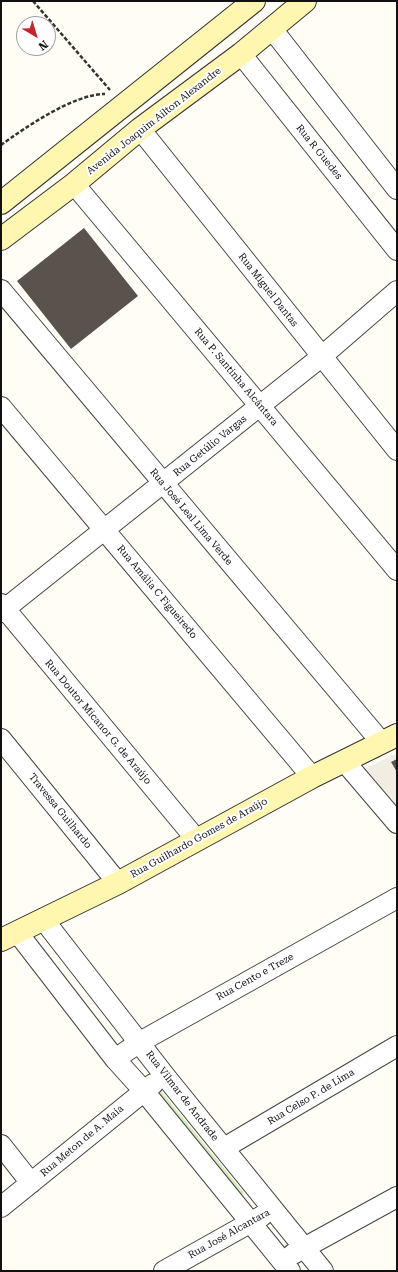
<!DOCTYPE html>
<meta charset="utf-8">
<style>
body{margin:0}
#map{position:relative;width:398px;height:1272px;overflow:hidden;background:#fffdf5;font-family:"Roboto Serif",serif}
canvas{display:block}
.frame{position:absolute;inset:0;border:2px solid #111;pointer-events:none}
.north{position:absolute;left:16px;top:16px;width:40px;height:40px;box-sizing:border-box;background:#fff;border:1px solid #a0a0a0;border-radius:50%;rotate:142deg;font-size:11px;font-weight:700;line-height:16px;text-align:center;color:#111}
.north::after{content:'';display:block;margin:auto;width:14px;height:18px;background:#c4262e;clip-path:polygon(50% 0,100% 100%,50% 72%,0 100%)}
</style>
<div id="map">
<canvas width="398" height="1272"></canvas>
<div class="frame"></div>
<div class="north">N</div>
</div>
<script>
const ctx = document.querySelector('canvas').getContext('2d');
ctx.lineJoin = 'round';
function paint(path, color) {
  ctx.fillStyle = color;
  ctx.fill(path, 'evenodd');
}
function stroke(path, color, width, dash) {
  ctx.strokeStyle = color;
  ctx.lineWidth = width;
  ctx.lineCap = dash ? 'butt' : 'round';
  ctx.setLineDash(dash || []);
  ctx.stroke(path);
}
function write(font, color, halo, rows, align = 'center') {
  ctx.font = font + ' "Roboto Serif",serif';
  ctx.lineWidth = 4;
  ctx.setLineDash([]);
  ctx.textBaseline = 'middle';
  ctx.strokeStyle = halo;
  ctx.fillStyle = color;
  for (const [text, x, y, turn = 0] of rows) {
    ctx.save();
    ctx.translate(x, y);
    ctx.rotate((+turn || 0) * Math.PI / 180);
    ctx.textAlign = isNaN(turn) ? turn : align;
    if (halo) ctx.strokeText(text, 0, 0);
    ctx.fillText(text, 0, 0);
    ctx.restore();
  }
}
const green = new Path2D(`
 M161 1091 244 1193 240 1196 156 1093Z`);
const plaza = new Path2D(`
 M397 753V808L364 769Z`);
const building = new Path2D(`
 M84 228 138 296 71 349 17 281Z
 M397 759V772L391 762Z`);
const path = new Path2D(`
 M33 1 110 90
 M1 145C26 127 74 94 105 94`);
const street = new Path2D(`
 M272 29 397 189
 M241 54 397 250
 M140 129 397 450
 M74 184 397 570
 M1 290 382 743
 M1 407 312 777
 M1 604 196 839
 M1 612 321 357 397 291
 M1 739 118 883
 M345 762 397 823
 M43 919 165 1076 323 1271
 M17 932 115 1059 143 1090 290 1271
 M115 1059 140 1042 397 898
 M1 1145 31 1183
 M224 1148 397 1046
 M1 1207 153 1084
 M293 1254 397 1197
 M164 1271 262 1216`);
const secondary = new Path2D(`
 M1 203 254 1
 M1 239 74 184 140 129 241 54 305 1
 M1 940 118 883 312 777 397 735`);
const streetNames = [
 ["Avenida Joaquim Ailton Alexandre",154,121,-38],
 ["Rua R Guedes",319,152,51],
 ["Rua Miguel Dantas",268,290,52],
 ["Rua P. Santinha Alcântara",236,377,50],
 ["Rua Getúlio Vargas",210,446,-39],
 ["Rua José Leal Lima Verde",191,517,50],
 ["Rua Amália C Figueiredo",157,592,50],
 ["Rua Doutor Micanor G. de Araújo",98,722,50],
 ["Travessa Guilhardo",60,811,51],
 ["Rua Guilhardo Gomes de Araújo",199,838,-29],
 ["Rua Cento e Treze",255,977,-29],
 ["Rua Vilmar de Andrade",182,1096,52],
 ["Rua Celso P. de Lima",311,1097,-31],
 ["Rua Meton de A. Maia",82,1141,-40],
 ["Rua José Alcantara",229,1234,-29]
];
paint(green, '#d5ebbd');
paint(plaza, '#f1ede2');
paint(building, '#5a524d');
stroke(street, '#444', 22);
stroke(secondary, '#333', 24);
stroke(path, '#333', 2.5, [4, 2]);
stroke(street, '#fff', 20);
stroke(secondary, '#fff6b0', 22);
write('10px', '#111', '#fff', streetNames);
</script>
